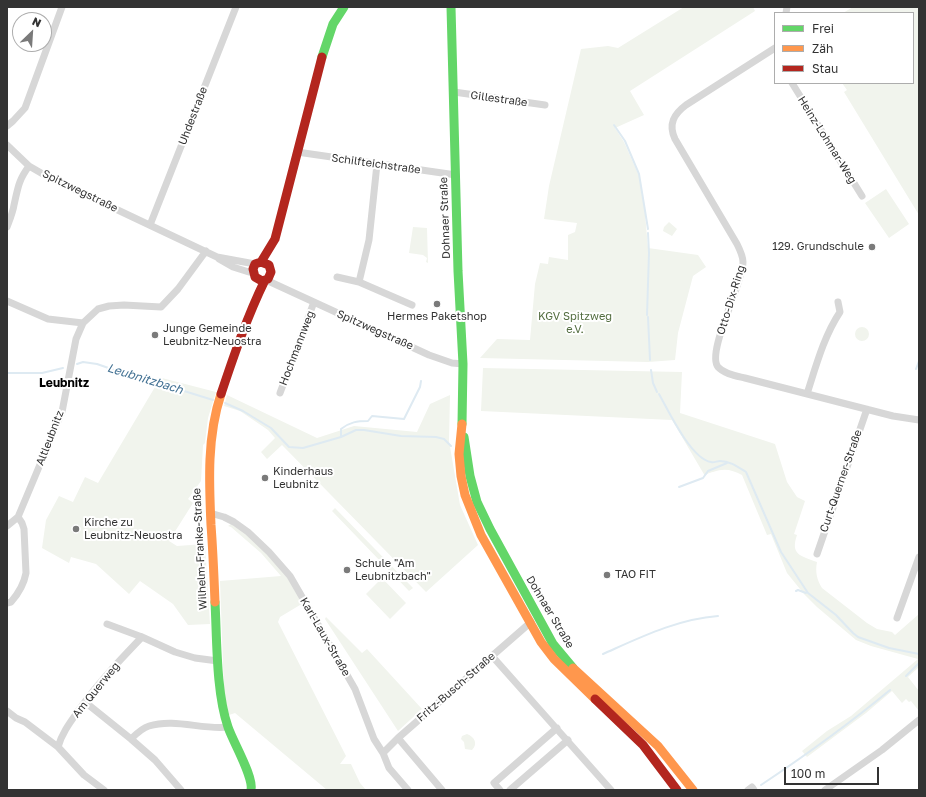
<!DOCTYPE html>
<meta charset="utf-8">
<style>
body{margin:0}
#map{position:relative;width:926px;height:797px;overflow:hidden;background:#fff;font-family:"Golos Text",sans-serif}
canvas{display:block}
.frame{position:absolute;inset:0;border:8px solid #333;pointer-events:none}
.legend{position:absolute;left:774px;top:12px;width:140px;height:72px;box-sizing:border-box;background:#fff;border:1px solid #adadad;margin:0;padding:5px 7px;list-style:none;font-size:12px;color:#333}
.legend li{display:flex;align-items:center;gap:8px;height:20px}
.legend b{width:20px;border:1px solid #adadad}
.north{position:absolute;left:12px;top:12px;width:40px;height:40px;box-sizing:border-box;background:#fff;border:1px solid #adadad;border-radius:50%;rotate:25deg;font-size:11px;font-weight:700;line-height:16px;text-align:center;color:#333}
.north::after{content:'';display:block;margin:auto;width:14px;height:18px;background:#7a7a7a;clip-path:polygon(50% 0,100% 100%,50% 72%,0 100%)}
.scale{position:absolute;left:784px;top:767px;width:95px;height:18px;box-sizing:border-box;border:2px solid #333;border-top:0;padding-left:5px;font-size:12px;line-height:14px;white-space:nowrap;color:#333;-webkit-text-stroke:3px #fff;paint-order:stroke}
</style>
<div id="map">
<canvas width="926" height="797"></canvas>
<div class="frame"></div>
<ul class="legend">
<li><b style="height:5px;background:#63d668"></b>Frei</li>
<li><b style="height:5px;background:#ff974d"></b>Zäh</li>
<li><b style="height:5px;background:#b3261e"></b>Stau</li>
</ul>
<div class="north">N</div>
<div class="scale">100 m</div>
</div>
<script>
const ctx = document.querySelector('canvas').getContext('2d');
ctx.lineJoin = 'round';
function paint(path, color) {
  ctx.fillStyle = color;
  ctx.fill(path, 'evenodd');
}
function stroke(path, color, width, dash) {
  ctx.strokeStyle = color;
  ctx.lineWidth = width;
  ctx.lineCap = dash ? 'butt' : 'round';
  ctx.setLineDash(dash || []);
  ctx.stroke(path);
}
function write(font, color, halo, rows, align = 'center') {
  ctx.font = font + ' "Golos Text",sans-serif';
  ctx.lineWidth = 4;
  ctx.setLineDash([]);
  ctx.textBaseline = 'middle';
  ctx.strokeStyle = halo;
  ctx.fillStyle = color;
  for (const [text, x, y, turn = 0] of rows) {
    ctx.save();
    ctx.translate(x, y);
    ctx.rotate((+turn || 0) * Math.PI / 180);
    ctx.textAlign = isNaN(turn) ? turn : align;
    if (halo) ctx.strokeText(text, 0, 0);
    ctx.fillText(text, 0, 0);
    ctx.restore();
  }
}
const green = new Path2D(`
 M684 7H753L755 11 630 91 644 115 615 128 624 142 639 176 644 202 648 248 698 255 706 267 693 276 678 333 675 360 648 362 480 358 497 339 530 340 535 284 540 263 548 264 549 257 568 260V235L575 232 577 223 544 219 549 186 581 49 608 46 618 48Z
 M853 7H919V215L844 92 847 90 842 83H913V13H843Z
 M886 189 909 224 889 238 865 203Z
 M669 222 677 229 672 236 663 231 664 227Z
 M413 227 427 228 428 263 426 262 427 258 423 255 409 253Z
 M855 334a7 7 0 1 1 14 0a7 7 0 1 1-14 0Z
 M483 368 682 372 680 413 775 444 787 482 797 497 805 501 794 534 797 535C790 555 801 556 817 562 815 572 817 580 822 588L867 623 877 629 892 632 895 635 919 614V667L908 677 919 691V711L911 701 909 702 906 699 902 703 892 691 866 713 807 757 802 751 827 731 851 716 918 659 871 646 856 640 817 607 804 594 787 573 771 534 767 535 742 475C732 470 725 468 713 472 709 473 708 473 705 476L672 420 481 411Z
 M158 377 216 392 208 418 205 443 203 445 201 481 188 499 193 503 169 541 177 546 205 544 210 624 188 625 173 604 140 581 129 594 96 564 71 557 69 563 42 548 46 520 59 496 73 502 85 477 98 483 155 387Z
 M227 395 317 438 354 426 417 432 430 404 450 395 449 441 460 505 478 545 426 592 282 445 267 459 261 452 275 438 268 430 240 411 224 406Z
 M335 508 413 588 409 591 332 511Z
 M234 522 269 552 305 602 280 617 278 622 346 756 340 764H351L360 783 366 790H327L235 713 229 715 224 691 220 581 281 576 261 553 231 527 228 526Z
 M382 578 406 603 390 619 366 594Z
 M326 617 362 653 367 649 422 709 398 731 325 619Z
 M467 734C475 737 478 744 472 750L465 749 464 742 461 739 462 736Z`);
const stream = new Path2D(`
 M614 125 625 141 639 174 648 229
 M647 315 649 253 648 233
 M648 317 650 360
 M77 364 83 362 97 364 143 380 168 386 213 400
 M916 369 919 361
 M651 370 653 383 657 392
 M7 373H42L63 368
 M659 394C668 410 691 459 711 462 714 463 717 461 720 461 730 461 738 467 746 472L781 552 808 593 836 615 853 633 858 637 889 648 919 654
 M225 403 243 411 271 428 289 447 303 448 341 437 356 430H364L401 436 436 437 444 439 451 446
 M341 437V429C350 422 357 421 368 421L372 416 404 419 420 387 421 381
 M679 487 703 478 708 471 727 463
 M796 591 798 590 806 593
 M603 654C639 638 677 619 718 616
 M906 676 919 663
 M761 785C806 755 849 724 890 690`);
const street = new Path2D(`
 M786 13 787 7
 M775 48 686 105C674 114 668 124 675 139L737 244C740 250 743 256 743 262 743 284 706 352 718 367 724 374 737 376 745 378L893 416 919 420
 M792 83 862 196
 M454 92 545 105
 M7 126 13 121 25 108 62 7
 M7 145 29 166 48 177 217 257 255 264
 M297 152 456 175
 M150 225 236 7
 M7 227C10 219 13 212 14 205 18 188 18 181 29 166
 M219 259 233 267 252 273
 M337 277 359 282 412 305
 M266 280 429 355 452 363 463 364
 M359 282 369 240 377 164
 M7 301 48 319 83 323
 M280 393 314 302
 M807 394C816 366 824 336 840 312L838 302
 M210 513 224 517 234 522 248 532 269 552 290 576 335 654 355 689 374 739 383 753 389 768 408 790
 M7 526 18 517 62 412 76 339 83 323 98 309 109 306 124 305 161 307 178 289 206 251
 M817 554 867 409
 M7 603 11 602C18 594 24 584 26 573L24 529 22 523 18 517
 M897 618 919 557
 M107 624 142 637 175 652 195 658 218 661
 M492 656 611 790
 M85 702 131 739 155 760 181 790
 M7 711 16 718 25 722 58 747 84 775 104 790
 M398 738 442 790
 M131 739C136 734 142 728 149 726 175 718 202 730 228 727
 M58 747C62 732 72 720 81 707 99 682 120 660 142 637
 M383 753 398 738 531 622
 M500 790 494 783 557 728
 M510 790 568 740
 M748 790 752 787 754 790
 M825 790 882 750 919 720`);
const fast = new Path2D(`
 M451 7 458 271 463 364 462 424
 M322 57 333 24 344 7
 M464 437 470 476 477 502 490 529 553 644 573 668
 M215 602C217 640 216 692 228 727 233 742 254 777 251 790`);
const slow = new Path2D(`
 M462 424 459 454 461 476 465 495 481 535 541 642 554 659 595 699
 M215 602C214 577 213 551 211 525 209 482 207 436 221 394
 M573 668 658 746 693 790`);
const jam = new Path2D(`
 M261 262 269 265 271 272 268 279 262 281 255 277 253 269 255 264 261 262 275 239 322 57
 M221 394C234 355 247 317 265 280
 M595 699 643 745 677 790`);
const markers = [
 [872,247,4,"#7a7a7a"],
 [437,304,4,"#7a7a7a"],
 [155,335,4,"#7a7a7a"],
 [265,478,4,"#7a7a7a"],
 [76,529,4,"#7a7a7a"],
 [347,570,4,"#7a7a7a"],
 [607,575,4,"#7a7a7a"]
];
const streetNames = [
 ["Gillestraße",499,99,8],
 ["Uhdestraße",193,116,-69],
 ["Heinz-Lohmar-Weg",827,140,58],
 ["Schilfteichstraße",376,164,8],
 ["Spitzwegstraße",80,191,26],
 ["Dohnaer Straße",445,218,-92],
 ["Otto-Dix-Ring",731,300,-73],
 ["Spitzwegstraße",375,330,24],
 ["Hochmannweg",297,348,-69],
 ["Altleubnitz",50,438,-69],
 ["Curt-Querner-Straße",841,481,-71],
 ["Wilhelm-Franke-Straße",200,549,-93],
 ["Dohnaer Straße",550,612,59],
 ["Karl-Laux-Straße",325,637,60],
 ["Fritz-Busch-Straße",456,687,-41],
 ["Am Querweg",96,690,-51]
];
const poiNames = [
 ["129. Grundschule",864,247,"right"],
 ["Hermes Paketshop",437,317,"center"],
 ["Junge Gemeinde",163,329],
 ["Leubnitz-Neuostra",163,342],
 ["Kinderhaus",273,472],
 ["Leubnitz",273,485],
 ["Kirche zu",84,523],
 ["Leubnitz-Neuostra",84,536],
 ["Schule \"Am",355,564],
 ["Leubnitzbach\"",355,577],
 ["TAO FIT",615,575]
];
const parkNames = [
 ["KGV Spitzweg",575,317],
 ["e.V.",575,330]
];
const waterNames = [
 ["Leubnitzbach",145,379,17]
];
const neighbourhoodNames = [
 ["Leubnitz",64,383]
];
paint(green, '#f1f4ed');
stroke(stream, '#deeaf2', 2);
stroke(street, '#d7d7d7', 7);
stroke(fast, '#63d668', 9);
stroke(slow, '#ff974d', 9);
stroke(jam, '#b3261e', 9);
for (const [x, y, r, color] of markers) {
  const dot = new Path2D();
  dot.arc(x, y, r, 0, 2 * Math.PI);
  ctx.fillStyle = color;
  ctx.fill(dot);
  stroke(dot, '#fff', 1.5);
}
write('11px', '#333', '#fff', streetNames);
write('11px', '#333', '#fff', poiNames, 'left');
write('11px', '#546e41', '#fff', parkNames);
write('italic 12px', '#427193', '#fff', waterNames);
write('bold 12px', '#000', '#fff', neighbourhoodNames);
</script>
